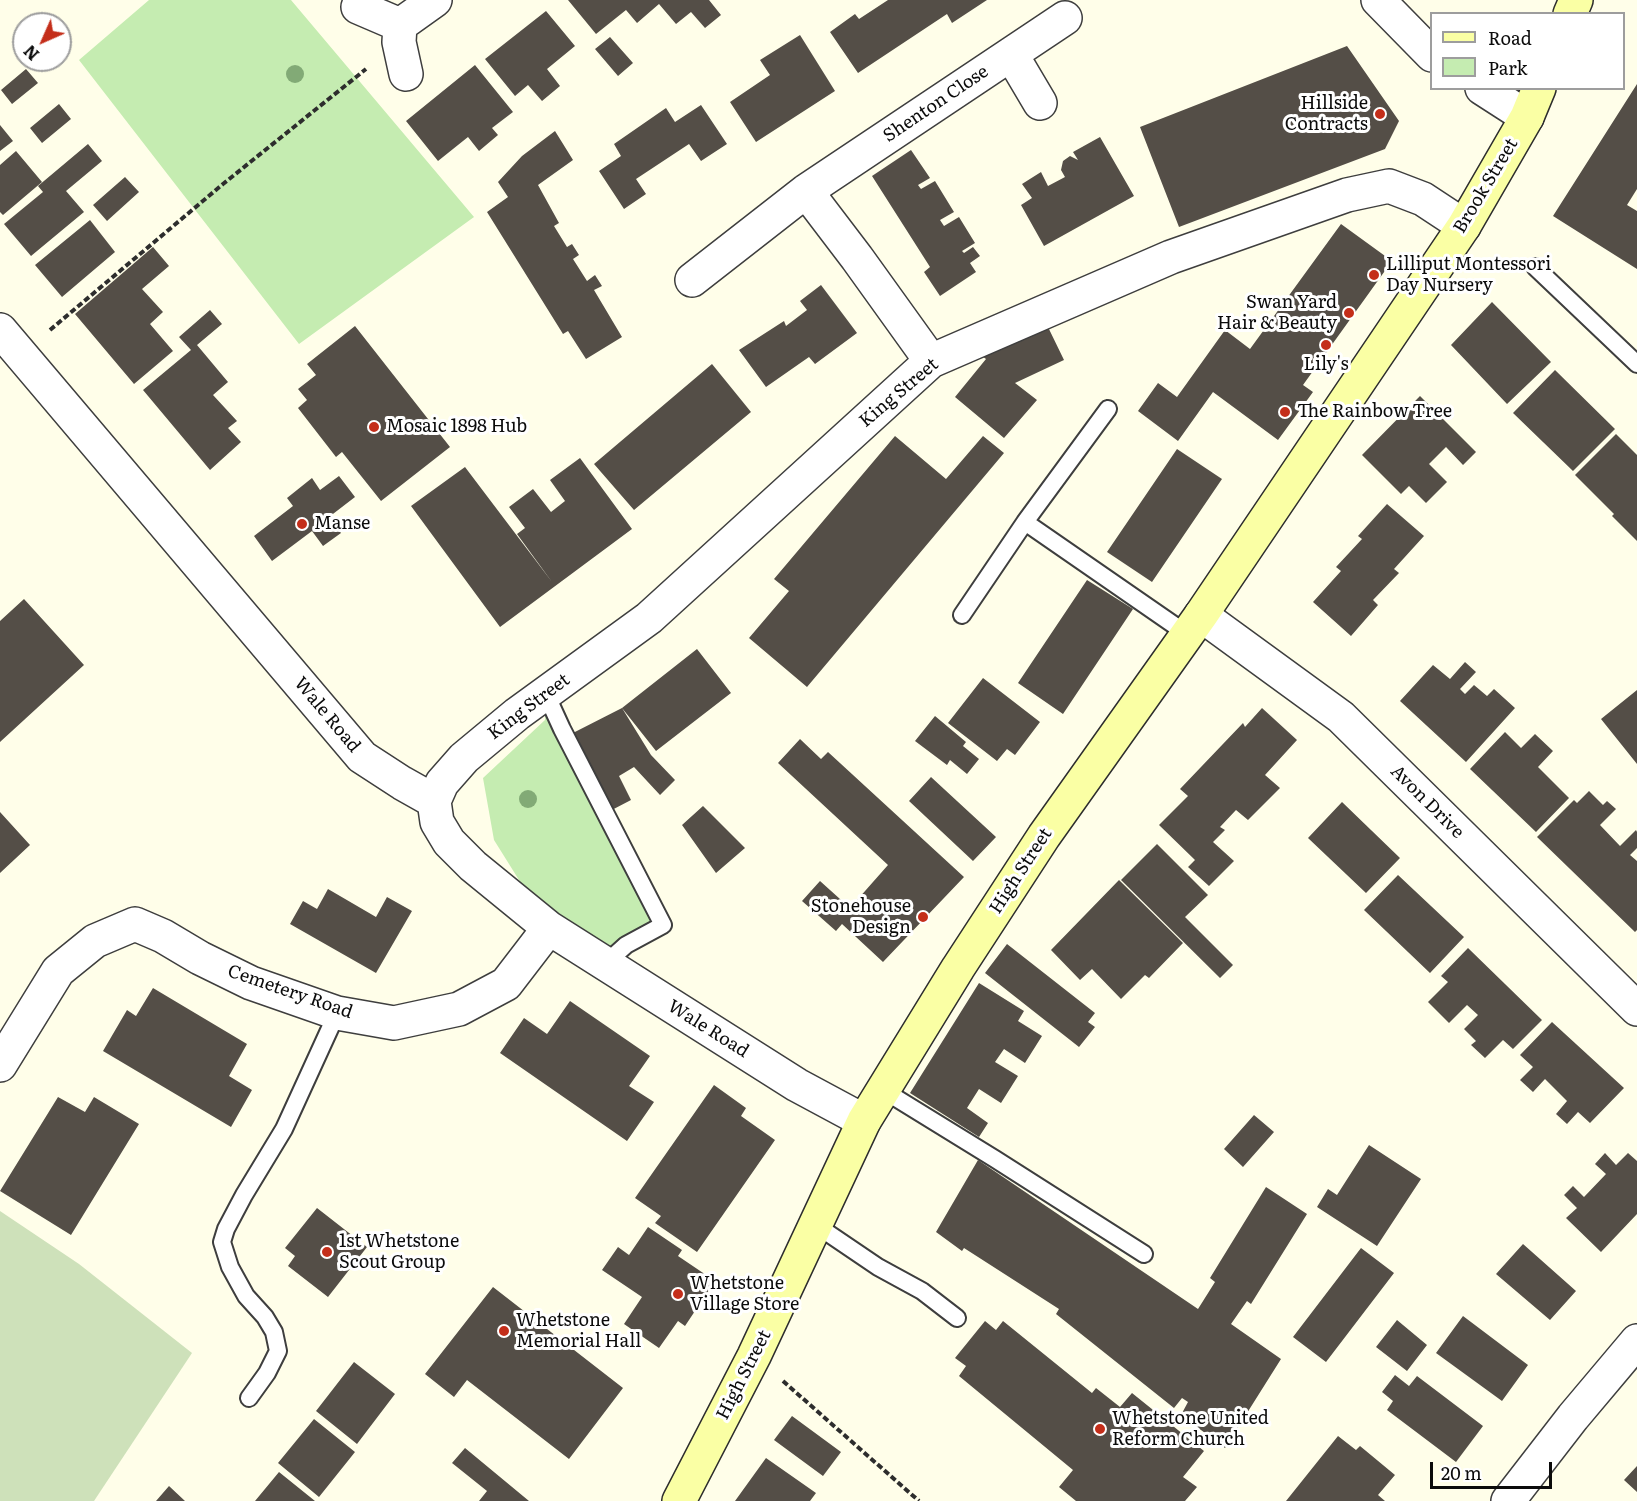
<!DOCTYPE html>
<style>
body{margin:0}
#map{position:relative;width:1637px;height:1501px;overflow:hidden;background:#fffee9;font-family:Literata,serif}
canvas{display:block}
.legend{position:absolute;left:1430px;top:12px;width:195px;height:78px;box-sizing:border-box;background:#fff;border:2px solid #9d9d9d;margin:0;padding:8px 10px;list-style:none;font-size:18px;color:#0b0b0b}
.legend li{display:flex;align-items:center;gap:12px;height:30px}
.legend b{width:30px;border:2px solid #9d9d9d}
.north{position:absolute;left:12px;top:12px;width:60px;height:60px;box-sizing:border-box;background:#fff;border:2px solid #9d9d9d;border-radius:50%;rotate:225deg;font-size:16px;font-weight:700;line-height:24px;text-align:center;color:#0b0b0b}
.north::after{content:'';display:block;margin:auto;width:21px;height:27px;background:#c42e1a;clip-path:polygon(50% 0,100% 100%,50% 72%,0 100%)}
.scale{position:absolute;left:1430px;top:1462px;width:122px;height:27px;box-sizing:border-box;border:3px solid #0b0b0b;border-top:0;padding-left:8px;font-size:18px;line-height:21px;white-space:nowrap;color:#0b0b0b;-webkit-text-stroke:4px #fff;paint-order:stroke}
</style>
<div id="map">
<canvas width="1637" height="1501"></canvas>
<ul class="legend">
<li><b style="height:8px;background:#faffa4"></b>Road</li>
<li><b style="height:16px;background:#c5ecb1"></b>Park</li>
</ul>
<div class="north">N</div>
<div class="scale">20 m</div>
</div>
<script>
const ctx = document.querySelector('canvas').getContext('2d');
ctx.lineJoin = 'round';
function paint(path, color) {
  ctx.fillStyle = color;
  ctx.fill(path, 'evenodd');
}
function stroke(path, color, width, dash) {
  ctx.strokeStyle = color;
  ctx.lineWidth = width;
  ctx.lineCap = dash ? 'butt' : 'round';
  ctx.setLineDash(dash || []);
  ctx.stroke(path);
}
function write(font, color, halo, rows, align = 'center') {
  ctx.font = font + ' Literata,serif';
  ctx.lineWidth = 6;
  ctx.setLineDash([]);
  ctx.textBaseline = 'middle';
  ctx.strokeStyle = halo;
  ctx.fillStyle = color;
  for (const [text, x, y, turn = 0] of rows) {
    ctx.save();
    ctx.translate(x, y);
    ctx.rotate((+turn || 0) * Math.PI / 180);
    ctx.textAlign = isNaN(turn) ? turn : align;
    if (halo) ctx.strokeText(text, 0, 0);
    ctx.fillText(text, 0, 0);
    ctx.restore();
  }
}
const green = new Path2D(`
 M149 0H291L474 217 299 344 79 60Z
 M546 694 663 925 605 964 549 928 494 840 483 778 545 720Z`);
const cemetery = new Path2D(`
 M0 1211 79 1264 192 1353 94 1501H0Z`);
const building = new Path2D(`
 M568 0H709L721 15 705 28 691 12 676 24 659 4 637 23 626 10 596 34Z
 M888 0H987L952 23 947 14 858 73 830 32 855 14 859 19Z
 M546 11 575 46 547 69 560 86 542 101 528 85 515 96 485 59Z
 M800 35 835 91 756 142 730 102 770 75 760 60Z
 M610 37 633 63 618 76 595 49Z
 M1347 46 1399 121 1385 149 1179 227 1140 127Z
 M475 65 513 112 492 128 498 135 479 151 468 137 438 161 406 121Z
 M26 69 38 83 12 104 1 90Z
 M1637 84V189L1627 205 1637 211V269L1553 216Z
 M59 104 71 119 42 143 30 128Z
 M701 105 727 144 701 161 689 144 636 179 646 194 624 209 599 171 621 156 614 144 666 108 675 122Z
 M0 125 13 141 0 151Z
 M555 131 573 160 538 185 559 223 554 226 567 247 572 244 579 255 573 259 587 281 595 275 602 286 594 290 622 337 586 359 568 331 563 334 487 212 508 197 498 182 522 156Z
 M1100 137 1134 196 1044 246 1021 205 1032 198 1022 184 1041 172 1048 186 1065 177 1061 170 1063 161 1070 156 1078 160 1073 152Z
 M88 144 102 161 66 191 84 212 31 256 4 224 43 192 38 186Z
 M911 150 930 178 918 185 921 189 935 181 954 212 940 220 944 226 959 217 975 243 962 251 964 253 973 247 980 256 970 263 976 272 940 296 924 272 930 267 872 176Z
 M16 151 42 182 3 215 0 212V165Z
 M125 177 139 192 107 221 93 205Z
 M90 220 115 252 62 297 35 265Z
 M1341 224 1392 261 1303 385 1313 392 1278 440 1213 392 1178 441 1138 411 1158 383 1177 397 1225 330 1250 349Z
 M153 247 169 266 142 289 163 312 150 324 173 351 134 384 75 314Z
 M821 285 857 333 815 364 809 357 766 387 739 350 784 321 786 326 807 310 800 301Z
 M1492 302 1551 362 1507 404 1451 345Z
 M210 310 222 324 197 345 228 382 213 395 237 421 228 428 241 442 210 470 143 390 191 350 179 337Z
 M1047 325 1064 360 1015 383 1037 400 1004 438 955 397 986 359 982 356Z
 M355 326 450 447 381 501 342 452 336 457 298 408 307 400 298 389 316 375 307 364Z
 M712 364 751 412 634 510 594 464Z
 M1555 370 1615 429 1573 471 1513 413Z
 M1420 396 1476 452 1463 465 1446 447 1429 464 1447 482 1426 503 1409 486 1401 494 1362 455Z
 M1616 434 1637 455V541L1612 516 1614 514 1575 475Z
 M895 436 946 479 983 436 1004 453 807 687 749 638 789 591 774 579Z
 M1177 449 1222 479 1152 582 1107 552Z
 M580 458 632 529 500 627 411 506 465 467 552 582 517 534 525 528 509 507 533 489 551 512 565 501 550 480Z
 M339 476 355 497 329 517 341 533 323 546 312 531 272 561 254 536 293 506 287 498 312 478 320 490Z
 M1387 504 1424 536 1394 569 1399 573 1373 600 1378 605 1351 636 1313 602 1341 571 1336 567 1362 539 1358 536Z
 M1087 580 1133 609 1063 714 1018 683Z
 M24 599 84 665 0 742V621Z
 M697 649 731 693 656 751 622 708 651 755 675 780 660 795 634 767 619 776 631 800 608 812 569 735 622 708Z
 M1465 662 1476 672 1460 689 1465 694 1474 685 1487 696 1494 689 1515 708 1466 762 1400 701 1433 665 1450 679Z
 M983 678 1040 722 1015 755 1007 749 997 761 948 723Z
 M1637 690V764L1601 719Z
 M1262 708 1297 740 1265 775 1280 788 1248 820 1236 810 1220 827 1225 830 1213 842 1234 861 1209 886 1188 867 1195 860 1159 825 1188 796 1180 789 1243 723 1245 727Z
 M935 716 966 742 963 746 979 759 967 774 950 760 947 765 915 741Z
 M1505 732 1521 748 1535 734 1553 751 1538 767 1569 798 1536 832 1470 769Z
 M800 739 821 759 828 752 964 877 883 962 842 924 836 931 802 901 820 881 850 908 888 865 778 763Z
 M931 777 996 837 973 861 909 801Z
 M1589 791 1603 805 1607 801 1616 809 1600 825 1620 846 1636 830 1637 832V848L1630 855 1637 861V930L1635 932 1537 837 1574 800 1577 803Z
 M1342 802 1400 858 1366 893 1308 838Z
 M703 806 745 848 716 873 682 825Z
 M0 812 30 845 0 873Z
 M1157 844 1208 895 1185 917 1233 965 1220 978 1121 880Z
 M1398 875 1464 937 1430 973 1364 910Z
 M1119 880 1183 943 1149 978 1145 975 1121 999 1092 969 1080 980 1051 950Z
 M328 889 376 917 387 897 412 911 376 973 290 924 303 901 317 909Z
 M1007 944 1095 1013 1088 1022 1095 1027 1079 1047 985 973Z
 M1468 948 1542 1020 1513 1049 1503 1040 1485 1058 1471 1045 1476 1041 1464 1029 1478 1015 1467 1005 1449 1023 1428 1002 1448 982 1441 976Z
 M979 983 1024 1011 1018 1021 1042 1036 1025 1063 1004 1049 995 1062 1018 1076 1001 1103 979 1089 967 1108 988 1123 979 1137 910 1093Z
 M153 988 247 1044 229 1076 252 1090 231 1127 103 1051 127 1010 136 1016Z
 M570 1001 650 1056 629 1086 654 1102 627 1141 500 1053 524 1018 547 1034Z
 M1552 1022 1624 1088 1590 1123 1578 1112 1567 1124 1556 1114 1567 1101 1545 1079 1533 1092 1520 1080 1533 1067 1520 1055Z
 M714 1085 746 1108 741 1116 775 1140 697 1252 655 1223 661 1216 635 1198Z
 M58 1097 85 1112 94 1097 139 1124 71 1235 0 1191Z
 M1254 1115 1274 1132 1243 1167 1224 1149Z
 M1369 1145 1421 1179 1377 1246 1317 1207 1328 1189 1337 1195Z
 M1605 1153 1616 1165 1628 1153 1637 1161V1214L1601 1252 1566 1218 1577 1208 1564 1195 1573 1186 1584 1197 1606 1174 1595 1164Z
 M978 1160 1198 1309 1215 1282 1210 1278 1266 1187 1307 1214 1251 1304 1247 1301 1231 1324 1281 1359 1225 1448 1181 1415 1188 1402 1182 1398 1174 1408 1056 1314 1059 1309 964 1248 962 1251 936 1232Z
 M317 1208 367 1247 328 1297 288 1266 295 1256 285 1248Z
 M648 1227 682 1250 678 1256 715 1281 685 1326 678 1321 659 1348 624 1324 642 1297 602 1270 618 1247 629 1255Z
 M1523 1244 1576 1291 1550 1320 1496 1274Z
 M1361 1248 1394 1273 1326 1362 1293 1337Z
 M493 1287 623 1388 569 1459 467 1380 454 1397 425 1374Z
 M1463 1316 1528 1365 1502 1401 1436 1353Z
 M1397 1320 1427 1345 1407 1371 1376 1347Z
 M985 1321 996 1330 1003 1321 1092 1393 1096 1388 1120 1407 1132 1393 1204 1451 1183 1477 1197 1487 1185 1501H1076L1059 1487 1073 1470 959 1376 966 1366 955 1358Z
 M354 1362 395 1394 357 1444 316 1411Z
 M1395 1375 1409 1386 1417 1376 1483 1426 1456 1462 1387 1410 1393 1401 1382 1392Z
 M792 1416 841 1452 823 1476 774 1440Z
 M314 1419 355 1452 319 1497 278 1463Z
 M1338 1436 1356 1450 1360 1446 1395 1475 1378 1495 1385 1501H1286Z
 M465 1448 529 1501H479L487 1491 452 1463Z
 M766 1458 816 1493 810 1501H735Z
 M1637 1466V1492L1624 1480Z
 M279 1472 315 1501H255Z
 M169 1486 185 1501H156Z`);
const path = new Path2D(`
 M50 330 223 184 366 69
 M783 1381 919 1501`);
const lane = new Path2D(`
 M1535 267 1637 364
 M1025 522 1187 634
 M962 615 1025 522 1108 409
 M546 694 562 729 663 925 626 945 605 964
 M883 1090 995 1159 1144 1254
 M816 1225 878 1267 922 1291 957 1318
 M249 1398 267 1373 278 1351 274 1332 265 1317 246 1296 230 1267 222 1242 226 1229 244 1195 284 1129 337 1013`);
const street = new Path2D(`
 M1378 0 1432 55
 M358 7 400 25
 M1011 54 1040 103
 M406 74 399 42 400 25 435 0
 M1482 88 1527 117
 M806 191 857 258 931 361
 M692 280 806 191 1065 18
 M0 330 362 757 402 783 434 801 437 822 449 842 473 866 549 928 797 1085 864 1121
 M1201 615 1341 717 1637 1009
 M434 801 442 783 464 758 517 714 649 618 931 361 1171 257 1347 195 1389 186 1423 199 1464 226
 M0 1065 58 971 95 941 135 924 163 936 200 958 251 983 337 1013 394 1023 459 1009 506 984 549 928
 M1508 1501 1573 1417 1637 1341`);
const secondary = new Path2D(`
 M1570 14 1576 0
 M679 1501 754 1356 864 1121 958 968 1044 836 1201 615 1464 226 1527 117 1539 88`);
const trees = [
 [295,74],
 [528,799]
];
const markers = [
 [1380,114,6,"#c42e1a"],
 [1374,275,6,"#c42e1a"],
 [1349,313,6,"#c42e1a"],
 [1326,345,6,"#c42e1a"],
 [1285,412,6,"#c42e1a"],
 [374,427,6,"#c42e1a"],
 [302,524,6,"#c42e1a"],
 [923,917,6,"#c42e1a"],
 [327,1252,6,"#c42e1a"],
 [678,1294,6,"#c42e1a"],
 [504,1331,6,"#c42e1a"],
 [1100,1429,6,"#c42e1a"]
];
const streetNames = [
 ["Shenton Close",936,104,-34],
 ["Brook Street",1486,186,-59],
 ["King Street",899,393,-40],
 ["King Street",529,707,-37],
 ["Wale Road",327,715,50],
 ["Avon Drive",1427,802,45],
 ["High Street",1021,871,-57],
 ["Cemetery Road",290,992,19],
 ["Wale Road",708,1029,32],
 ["High Street",744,1375,-63]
];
const poiNames = [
 ["Hillside",1368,104,"right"],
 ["Contracts",1368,125,"right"],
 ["Lilliput Montessori",1386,265],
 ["Day Nursery",1386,286],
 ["Swan Yard",1337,303,"right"],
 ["Hair & Beauty",1337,324,"right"],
 ["Lily's",1326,365,"center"],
 ["The Rainbow Tree",1297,412],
 ["Mosaic 1898 Hub",386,427],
 ["Manse",314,524],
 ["Stonehouse",911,907,"right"],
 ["Design",911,928,"right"],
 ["1st Whetstone",339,1242],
 ["Scout Group",339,1263],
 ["Whetstone",690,1284],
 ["Village Store",690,1305],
 ["Whetstone",516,1321],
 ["Memorial Hall",516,1342],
 ["Whetstone United",1112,1419],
 ["Reform Church",1112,1440]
];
paint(green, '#c5ecb1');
paint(cemetery, '#cee1ba');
paint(building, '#544e47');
stroke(lane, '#3e3e3e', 20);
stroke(street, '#3e3e3e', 36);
stroke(secondary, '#2d2d2d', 36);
stroke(path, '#2d2d2d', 4, [6, 3]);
stroke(lane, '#fff', 16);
stroke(street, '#fff', 33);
stroke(secondary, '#faffa4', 33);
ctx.fillStyle = '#82aa76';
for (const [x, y] of trees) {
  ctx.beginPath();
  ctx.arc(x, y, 9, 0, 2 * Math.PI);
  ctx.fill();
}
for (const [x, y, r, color] of markers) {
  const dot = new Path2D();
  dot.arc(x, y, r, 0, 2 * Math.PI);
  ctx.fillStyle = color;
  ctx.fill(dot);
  stroke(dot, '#fff', 2);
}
write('18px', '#0b0b0b', '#fff', streetNames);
write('18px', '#0b0b0b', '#fff', poiNames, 'left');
</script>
